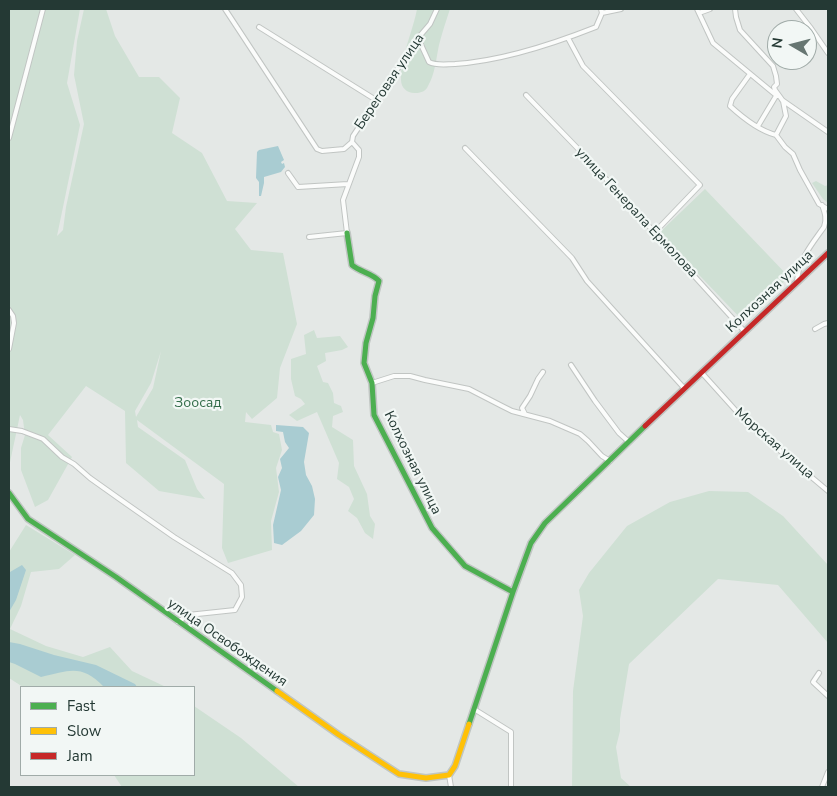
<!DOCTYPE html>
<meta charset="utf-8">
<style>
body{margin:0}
#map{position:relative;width:837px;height:796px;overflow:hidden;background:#e4e8e6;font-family:"Nunito Sans",sans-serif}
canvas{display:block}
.frame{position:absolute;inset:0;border:10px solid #243934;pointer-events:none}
.legend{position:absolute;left:20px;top:686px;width:175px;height:90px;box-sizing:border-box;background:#f2f7f5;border:1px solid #a0aba8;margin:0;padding:6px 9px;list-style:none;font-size:15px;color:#243934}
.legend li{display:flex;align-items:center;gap:10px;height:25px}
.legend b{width:25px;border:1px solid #a0aba8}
.north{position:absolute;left:767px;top:20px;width:50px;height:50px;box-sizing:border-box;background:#f2f7f5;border:1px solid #a0aba8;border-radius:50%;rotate:278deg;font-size:14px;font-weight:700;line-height:20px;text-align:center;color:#243934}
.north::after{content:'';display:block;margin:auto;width:18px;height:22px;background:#677672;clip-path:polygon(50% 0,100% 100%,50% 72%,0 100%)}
</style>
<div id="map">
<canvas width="837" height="796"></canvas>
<div class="frame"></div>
<ul class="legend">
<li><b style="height:6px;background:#4caf50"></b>Fast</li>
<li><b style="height:6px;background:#ffc107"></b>Slow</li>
<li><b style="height:6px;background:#c62828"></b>Jam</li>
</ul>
<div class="north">N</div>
</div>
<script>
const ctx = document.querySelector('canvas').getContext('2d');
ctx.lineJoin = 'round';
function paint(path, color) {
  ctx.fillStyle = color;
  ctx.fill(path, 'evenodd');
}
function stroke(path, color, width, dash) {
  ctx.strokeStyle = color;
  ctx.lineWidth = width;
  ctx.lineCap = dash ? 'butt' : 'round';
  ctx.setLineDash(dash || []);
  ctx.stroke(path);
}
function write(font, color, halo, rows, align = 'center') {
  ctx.font = font + ' "Nunito Sans",sans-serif';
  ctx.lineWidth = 4.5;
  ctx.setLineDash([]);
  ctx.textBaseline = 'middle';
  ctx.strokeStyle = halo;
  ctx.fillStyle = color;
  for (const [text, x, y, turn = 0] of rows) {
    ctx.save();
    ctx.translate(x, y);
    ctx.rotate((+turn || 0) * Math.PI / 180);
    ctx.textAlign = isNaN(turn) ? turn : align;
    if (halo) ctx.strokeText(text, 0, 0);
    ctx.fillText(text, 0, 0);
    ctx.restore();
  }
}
const green = new Path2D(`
 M9 9H80L67 83 80 125 57 236 63 230 66 207 84 124 74 75 77 41 84 9H106L115 36 139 77H159L180 98 172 133 202 153 227 201 257 203 235 229 251 250 283 253 297 324 280 368 277 398 252 419 246 412 245 422 271 425 273 432 279 434 282 450 276 468 279 492 271 521 272 550 228 563 222 548 224 484 137 420 138 427 185 460 197 489 205 499 159 491 126 463 125 411 86 386 48 435 72 457 48 500 35 507 21 470V448L25 435 23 420 20 415 9 467ZM161 351 153 388 136 417 135 411 151 383Z
 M417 9H450C446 21 442 33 439 45 436 59 435 74 428 86 426 91 421 93 416 93 408 94 401 88 401 80 400 58 413 31 417 9Z
 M816 181 825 186 828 185V203L823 199 812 183Z
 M705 189 789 277 743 321 659 233Z
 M314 330 317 338 340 336 348 347 342 350 325 353 326 361 317 366 323 382 328 383 333 393 334 403 341 406 343 412 333 416 332 427 353 440 354 466 367 494 370 516 375 524 373 539 365 533 357 518 348 511 354 499 349 487 337 479 339 463 317 412 297 421 289 415 305 404 301 399 295 396 291 379V359L306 354 304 335Z
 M709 491 748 492 783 516 828 565V643L778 585 718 579 629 664 620 719V731L616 747 621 778 631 787H572L573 691 583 616 579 590 589 573 627 526 670 502Z
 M26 525 75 555 59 569 31 572 21 606 10 629 46 646 83 657 110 647 132 671 166 687H23L9 678V552Z
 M194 706 241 738 299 787H122L114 775H194Z`);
const water = new Path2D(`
 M278 146 284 160 281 162 282 164 284 163 285 167 281 172 264 177V183L261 196H259V182L256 178 257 152 259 150Z
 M276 425 303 427 309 433 304 462 306 475 312 486 315 499 314 515 301 531 282 545 274 543 273 525 281 490 278 477 282 468 280 459 289 448 285 442 283 432 276 431Z
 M22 565 26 570 16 600 9 612V574L10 572Z
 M9 642 20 644 54 655 96 665 135 684 137 687H104C82 664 70 670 41 677L15 664 9 662Z`);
const street = new Path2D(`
 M225 9 317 149 322 151 344 149 352 142
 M601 9 602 13 621 9
 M697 9 713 43 777 96
 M735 9 736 17 740 30 773 66 776 76 777 84 774 87 775 90 783 101 786 116 776 135 785 147 793 154 800 170 819 204 828 209
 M796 9 810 27 828 53
 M699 13 710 9
 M259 27 376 100
 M418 38 429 62C437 66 447 64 455 64 502 61 553 44 596 27L602 13
 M568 38 583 66 700 185 654 233
 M750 74 732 99 730 106C742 117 760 131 776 135
 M526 95 587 158 745 332
 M782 100 828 132
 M758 126 776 96
 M9 138 43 9
 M465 148 572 258 587 281 684 388
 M288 173 298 187 348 184
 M309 237 347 233 343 200 359 157V150L352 142 353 136 418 38 430 24 437 9
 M797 282C798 260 812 244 824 227 827 219 825 213 822 205
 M9 310 13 316 14 323 9 349
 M815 329 824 324 828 323
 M571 365 595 401 619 433 629 442
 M702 373 747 423 828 491
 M372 383 394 376H410L425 380 469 389 502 406 512 411 550 421 580 434 588 441 602 456 610 461
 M525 414 522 408 530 396 538 379 543 372
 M9 429 22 431 43 439 62 457 74 464 90 478 121 500 174 537 232 573 241 585 242 597 235 610 188 615 178 622
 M819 673 813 682 828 696
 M474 709 511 732V787
 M449 775 451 787
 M822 787 828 772`);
const fast = new Path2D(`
 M347 233 352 265C360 272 372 273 379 281L375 296 373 318 366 343 364 363 372 383 374 415 432 528 465 566 513 592
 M9 493 28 519 116 577 277 691
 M469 724 513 592 531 543 545 523 645 426`);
const slow = new Path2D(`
 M277 691 339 735 399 774 426 778 449 775 455 766 469 724`);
const jam = new Path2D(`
 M645 426 828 253`);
const streetNames = [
 ["Береговая улица",390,82,-56],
 ["улица Генерала Ермолова",636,213,47],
 ["Колхозная улица",770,292,-43],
 ["Морская улица",774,444,41],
 ["Колхозная улица",412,463,64],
 ["улица Освобождения",227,643,35]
];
const parkNames = [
 ["Зоосад",198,404]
];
paint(green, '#cfe0d4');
paint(water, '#a9ccd2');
stroke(street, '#c1c5c3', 6);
stroke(fast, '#c0c6c3', 8);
stroke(slow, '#c0c6c3', 8);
stroke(jam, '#c0c6c3', 8);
stroke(street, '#fbfcfb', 4);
stroke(fast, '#4caf50', 5);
stroke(slow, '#ffc107', 5);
stroke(jam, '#c62828', 5);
write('14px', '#243934', '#f2f7f5', streetNames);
write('14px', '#326c49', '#f2f7f5', parkNames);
</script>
